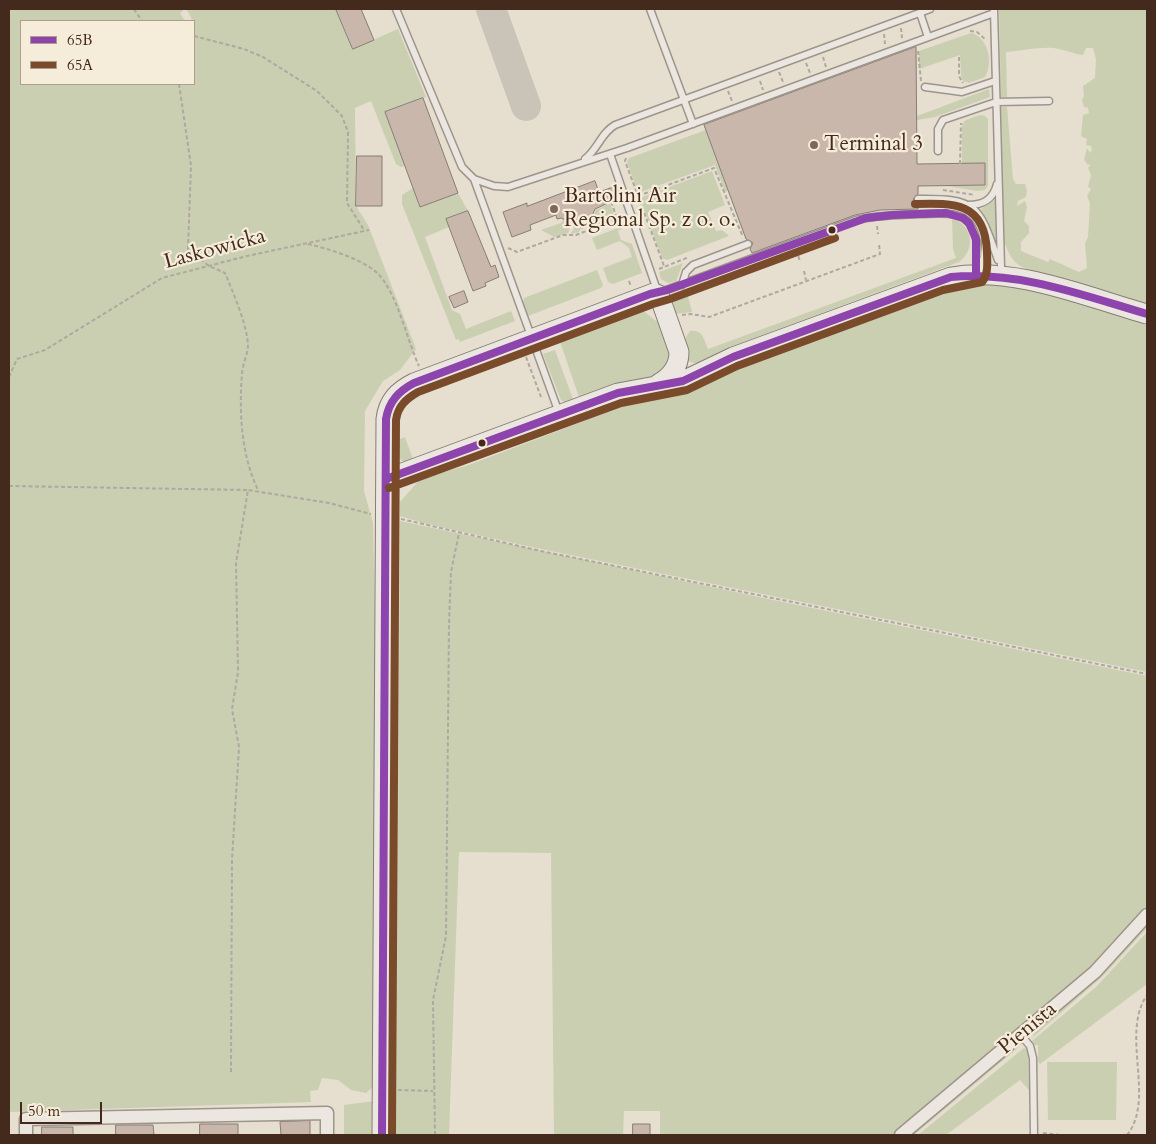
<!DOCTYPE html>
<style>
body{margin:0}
#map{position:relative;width:1156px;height:1144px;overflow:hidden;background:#e6decf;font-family:Cardo,serif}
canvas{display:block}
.frame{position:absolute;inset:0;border:10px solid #44291d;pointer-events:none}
.legend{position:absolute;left:20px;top:20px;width:175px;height:65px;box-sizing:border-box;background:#f5ecda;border:1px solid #ae9e8e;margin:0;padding:6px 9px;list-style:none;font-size:15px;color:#44291d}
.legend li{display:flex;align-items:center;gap:10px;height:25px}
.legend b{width:25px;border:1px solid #ae9e8e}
.scale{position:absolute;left:20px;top:1102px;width:82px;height:22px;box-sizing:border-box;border:2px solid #44291d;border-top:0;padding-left:6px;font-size:15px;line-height:18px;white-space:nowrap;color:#44291d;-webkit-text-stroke:4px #f5ecda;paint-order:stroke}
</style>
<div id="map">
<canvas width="1156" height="1144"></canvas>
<div class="frame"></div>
<ul class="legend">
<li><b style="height:6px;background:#8e44ad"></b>65B</li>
<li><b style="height:6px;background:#7a4b2a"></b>65A</li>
</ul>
<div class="scale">50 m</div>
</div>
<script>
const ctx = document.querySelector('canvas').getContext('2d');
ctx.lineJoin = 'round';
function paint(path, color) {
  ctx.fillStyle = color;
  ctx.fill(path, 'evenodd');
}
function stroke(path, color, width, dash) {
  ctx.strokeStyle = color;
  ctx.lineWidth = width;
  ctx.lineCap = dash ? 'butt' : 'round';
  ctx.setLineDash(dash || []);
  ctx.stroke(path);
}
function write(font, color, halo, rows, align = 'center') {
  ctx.font = font + ' Cardo,serif';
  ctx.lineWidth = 4.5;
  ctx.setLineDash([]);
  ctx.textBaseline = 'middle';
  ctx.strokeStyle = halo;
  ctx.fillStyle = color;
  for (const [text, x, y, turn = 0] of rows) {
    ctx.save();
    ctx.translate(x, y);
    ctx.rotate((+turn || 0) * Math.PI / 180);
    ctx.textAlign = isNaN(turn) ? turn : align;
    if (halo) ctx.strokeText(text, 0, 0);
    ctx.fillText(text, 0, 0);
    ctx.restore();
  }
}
const green = new Path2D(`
 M9 9H182L183 11 180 13 185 21H21V84H194V21H188L192 19 186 9H336L353 49 398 29 426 97 385 112 405 166 401 167 396 164 371 101 355 108 356 206 368 225 416 349 400 370 383 381 365 411 364 491 373 523 375 628 373 1087 366 1093 351 1090 338 1080 322 1078 318 1090 310 1091 311 1102 9 1112Z
 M999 9H1147V305L1027 269C1011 263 1010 254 1003 240L1001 107H1007L1013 179 1016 184H1025L1027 191 1026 197 1018 201 1017 206 1025 201 1027 207 1024 221 1029 226V233L1021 242V251L1048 262 1050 259 1079 272 1087 268 1085 243 1088 237 1090 203 1087 196 1091 189 1088 187 1091 175 1088 168 1091 164 1088 165 1084 160 1087 148 1090 153 1092 149 1091 146 1086 145 1087 139 1081 136 1083 115 1089 113 1088 108 1084 107 1082 100 1084 96 1083 86 1095 78 1096 59 1093 48H1086L1083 55C1073 54 1064 49 1053 48 1038 47 1021 51 1006 52L1007 97H1001Z
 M971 33C988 37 994 62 985 77L969 83 963 81 961 75 960 55 919 69V51Z
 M989 89 990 97 935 117 917 120V116Z
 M980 115 985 116 988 119V186L985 190 977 191 948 186 985 185V164H962V124L966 120Z
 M706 130 728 191 725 192 715 165 638 193 627 162 629 158Z
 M712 171 725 205 708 212 716 231 722 230 729 236 667 260 662 258 640 198Z
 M413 188 420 207 458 193 468 211 446 219 449 227 425 237 452 310 460 314 466 329 511 311 515 321 460 342 459 339 456 340 402 204V195Z
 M996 199 997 242V243L988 221 981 209Z
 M610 203 615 218 592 227 590 223 596 210Z
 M626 215V226L618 231 621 240 632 244 642 273 613 284 608 282 603 268 632 257 629 248 620 241 597 250 592 238 618 228 619 217Z
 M952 219C973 224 976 250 959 262L730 347C717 355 701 370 687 360L684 340 690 331C703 329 704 340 708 349L956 258 953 249Z
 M563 220 581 228 579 232 571 234 574 228 571 226 568 233 554 237 541 230 561 223Z
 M683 263 676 281 668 283 661 279 659 272Z
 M597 270 603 285 601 288 528 316 523 303 524 298Z
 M1005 282 1147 320V672L536 548 423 523 400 516V502L421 478 466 466 587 420 584 411 619 399 684 386 946 289 974 283Z
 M686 289 692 312 674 314 673 296Z
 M637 306 656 321 660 320 671 350 670 365 656 375 580 400 558 336Z
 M555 350 574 402 567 403 561 400 543 354Z
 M519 351 521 357 405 401 403 396Z
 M405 437 414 462H404L395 456 393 442Z
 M392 520 397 521 393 1135H388Z
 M400 521 778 601 1147 676V907L1102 957 1049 1006 893 1135H660V1111H624L623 1135H554L551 853 459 852 449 1135H396Z
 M1147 924V928L1103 976 1032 1038 1036 1030 1099 976Z
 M1147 932V984L1040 1064 1038 1062V1045H1035L1032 1041 1096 987Z
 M1020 1046 914 1135H910L1013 1049Z
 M1024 1048 1027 1049 1028 1054 1029 1090 1020 1080 946 1135H918Z
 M1047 1062H1117L1116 1120H1048Z
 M374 1101V1135H344V1105Z`);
const taxiway = new Path2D(`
 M491 9 526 106`);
const building = new Path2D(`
 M336 9H361L374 40 353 49Z
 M916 47 917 164 985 163V185L918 186V194L913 199 918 204V209L880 210 855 215 752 253 750 249 753 243 746 239 704 125Z
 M423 98 458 193 420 207 385 112Z
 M357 156H382V206H356Z
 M595 181 599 192 616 186 619 195 606 200 608 203 595 209 588 226 582 228 561 218 557 219 556 215 530 225 531 230 512 237 503 212 527 203V206Z
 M468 211 491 267 495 265 499 277 485 283 486 286 473 291 446 219Z
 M464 291 468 302 454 308 449 297Z
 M310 1121V1135H281L280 1122Z
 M200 1124H238V1135H200Z
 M633 1124H650V1135H633Z
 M116 1125H153L154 1135H116Z
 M42 1127H73V1135H42Z`);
const path = new Path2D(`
 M134 9 142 21
 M901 28 902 38
 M970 31 977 32 985 39
 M884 34 885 44
 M194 36 244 49 263 57 317 91 342 116 348 132 347 203 364 230
 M918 51 921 81
 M823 57 826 67
 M959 57V76L963 83
 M806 63 810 73
 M779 72 783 82
 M760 81 763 90
 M179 84 191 166 188 249 209 266 225 273C233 293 248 326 248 347 247 355 243 364 242 373 239 413 241 454 258 490
 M728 91 732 101
 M626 158 625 161 664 266
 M960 164 961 123
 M943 190 975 195
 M638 196 714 168 743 237
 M877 226 878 234
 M308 244C329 249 367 260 381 277 399 300 407 340 419 366
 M508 248 517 252 563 235H576L617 219 609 195 605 196
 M796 250 800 261
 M659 269 689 257
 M804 271 806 280
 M629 281 631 287
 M682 315 691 314 709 317 880 254 879 244
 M526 357 541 397
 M9 377 17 359 45 350 162 278 247 256 369 230
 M9 486 248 490
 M401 519 541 551 1147 674
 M231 1072 232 859 239 747 232 709 238 672 236 563 248 490 329 503 371 514
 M398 1090 433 1091
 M1043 1133 1060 1135
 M435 1135 433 1000 446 936 449 624 451 572 459 533
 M1127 1135C1156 1099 1120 1034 1147 995`);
const lane = new Path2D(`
 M396 9 462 167 474 179 494 186 508 187 627 148 994 13
 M650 9 693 124
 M994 10 1001 267
 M920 13 928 37
 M925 87 962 92 995 81
 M938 151V129L943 120 996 102 1049 101
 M610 154 658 293 856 220C877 215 897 215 918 214 930 214 944 212 956 215 980 221 979 254 976 272
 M585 159C598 149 601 133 615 125L930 9
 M474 179 559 413
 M918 199C978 198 979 206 998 260
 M968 205C983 205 993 200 997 184
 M978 271 984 258 986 233
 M682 285 686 272 693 265 748 244
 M1021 1035 1030 1046 1033 1058 1034 1135`);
const street = new Path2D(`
 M26 1135V1119L327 1113V1135
 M901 1135 1095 972 1147 915`);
const secondary = new Path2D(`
 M386 479 618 393 683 381 733 357 951 277C1015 266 1086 297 1147 314
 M382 1135 386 419C388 401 398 391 414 383L654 293 659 295 679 352C679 367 671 377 658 384`);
const bus1 = new Path2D(`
 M386 479 618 393 683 381 733 357 951 277C1020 271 1082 295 1147 314
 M382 1135 386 419C389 401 399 391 414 383L650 294 667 290 866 218 893 215 946 213 963 218 969 223 976 239V274`);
const bus2 = new Path2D(`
 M389 488 621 403 687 390 737 366 943 290 982 282C989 274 987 261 987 252 985 202 954 203 915 204
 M392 1135 396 420C398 406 406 399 418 392L653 304 670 299 835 238`);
const markers = [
 [814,145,5,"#7d685b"],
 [554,209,5,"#7d685b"],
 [832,230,4.5,"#44291d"],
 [482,443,4.5,"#44291d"]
];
const poiNames = [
 ["Terminal 3",824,145],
 ["Bartolini Air",564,197],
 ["Regional Sp. z o. o.",564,221]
];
const streetNames = [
 ["Laskowicka",215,250,-15],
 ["Pienista",1028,1029,-40]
];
paint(green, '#cbcfb1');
stroke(taxiway, '#cac3b8', 30);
paint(building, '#c9b7ac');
stroke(building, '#867d74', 1);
stroke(lane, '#9d958b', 9);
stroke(street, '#9d958b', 15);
stroke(secondary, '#867d74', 21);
stroke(path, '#aea8a0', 2, [4, 2.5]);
stroke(lane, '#ebe7e0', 6);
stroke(street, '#ebe7e0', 12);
stroke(secondary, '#ebe7e0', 19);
stroke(bus1, '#8e44ad', 8);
stroke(bus2, '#7a4b2a', 8);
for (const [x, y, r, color] of markers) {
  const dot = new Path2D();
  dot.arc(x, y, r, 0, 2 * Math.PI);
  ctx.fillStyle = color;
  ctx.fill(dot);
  stroke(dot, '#f5ecda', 2);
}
write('21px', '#44291d', '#f5ecda', poiNames, 'left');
write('21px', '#44291d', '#f5ecda', streetNames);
</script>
